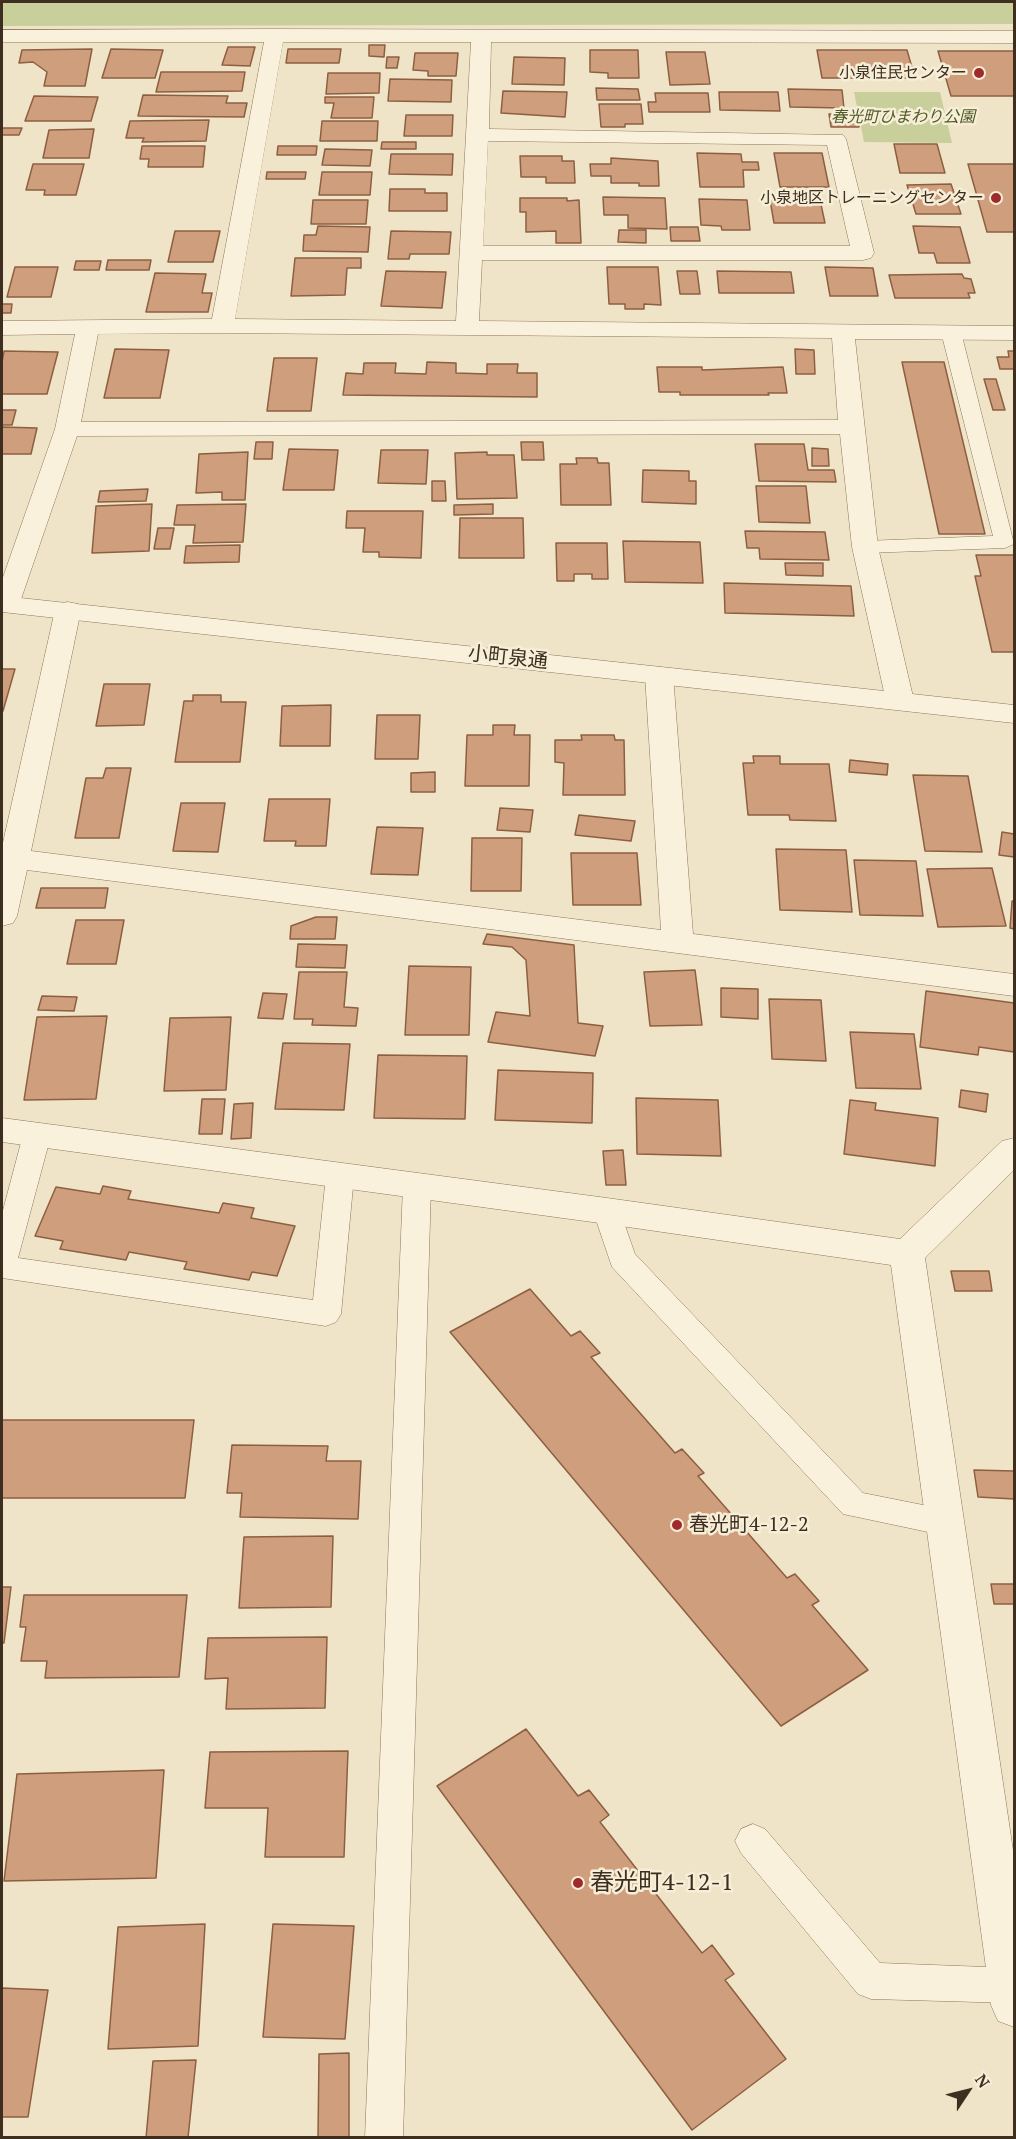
<!DOCTYPE html>
<meta charset="utf-8">
<style>
body{margin:0}
#map{position:relative;width:1016px;height:2139px;overflow:hidden;background:#f0e4c8;font-family:"PT Serif",serif}
canvas{display:block}
.frame{position:absolute;inset:0;border:3px solid #3d2e20;pointer-events:none}
.north{position:absolute;left:938px;top:2061px;width:60px;height:60px;-webkit-text-stroke:4px #f7eed8;paint-order:stroke;rotate:55deg;font-size:16px;font-weight:700;line-height:24px;text-align:center;color:#3d2e20}
.north::after{content:'';display:block;margin:auto;width:21px;height:27px;background:#3d2e20;clip-path:polygon(50% 0,100% 100%,50% 72%,0 100%)}
</style>
<div id="map">
<canvas width="1016" height="2139"></canvas>
<div class="frame"></div>
<div class="north">N</div>
</div>
<script>
const ctx = document.querySelector('canvas').getContext('2d');
ctx.lineJoin = 'round';
function paint(path, color) {
  ctx.fillStyle = color;
  ctx.fill(path, 'evenodd');
}
function stroke(path, color, width, dash) {
  ctx.strokeStyle = color;
  ctx.lineWidth = width;
  ctx.lineCap = dash ? 'butt' : 'round';
  ctx.setLineDash(dash || []);
  ctx.stroke(path);
}
function write(font, color, halo, rows, align = 'center') {
  ctx.font = font + ' "PT Serif","Noto Sans JP",serif';
  ctx.lineWidth = 5;
  ctx.setLineDash([]);
  ctx.textBaseline = 'middle';
  ctx.strokeStyle = halo;
  ctx.fillStyle = color;
  for (const [text, x, y, turn = 0] of rows) {
    ctx.save();
    ctx.translate(x, y);
    ctx.rotate((+turn || 0) * Math.PI / 180);
    ctx.textAlign = isNaN(turn) ? turn : align;
    if (halo) ctx.strokeText(text, 0, 0);
    ctx.fillText(text, 0, 0);
    ctx.restore();
  }
}
const green = new Path2D(`
 M2 2H1014V24L2 26Z
 M854 92H940L952 143 864 142Z`);
const building = new Path2D(`
 M369 45H385L384 57 369 56Z
 M228 47H255L250 66 222 65Z
 M92 49 85 86H44L47 72 33 62 19 63 22 50Z
 M111 49 163 50 155 78H102Z
 M288 49H341L339 63H286Z
 M590 50H638L639 78H608V73L590 72Z
 M817 50H907L915 78H822Z
 M938 51H1014V96H951Z
 M666 52H705L710 84 670 85Z
 M415 53H458L456 76H428V71L413 70Z
 M387 57H399L397 68H386Z
 M514 57 565 58 564 85 512 84Z
 M161 72H245L242 91 156 92Z
 M328 73H380L379 93 326 94Z
 M390 79 452 80 451 102 388 101Z
 M596 88 638 89 640 100H597Z
 M788 89 842 90 844 108 790 107Z
 M503 91 567 92 565 117 501 113Z
 M719 92H778L780 111 720 110Z
 M655 93H708L710 112H649L648 102H656Z
 M143 95 228 96 226 103H247L244 117 138 116Z
 M34 96 98 97 91 121H25Z
 M325 97H374L372 118H331L334 103H325Z
 M599 104H641L643 124H625V127H601Z
 M829 114H856L859 127H831Z
 M406 115H453L452 136H404Z
 M209 120 206 141 142 142 144 138H126L130 121Z
 M322 121H378L377 141H320Z
 M2 128H22L19 135H2Z
 M94 129 89 158H43L49 130Z
 M382 142H416V149H381Z
 M894 144H937L945 173H900Z
 M142 146H205L203 167H148L149 159H140Z
 M278 146H317L316 155H277Z
 M325 149 372 150 370 166 322 165Z
 M697 153 741 154 742 162H758L759 170H743L744 187H700Z
 M774 153H822L829 187H780Z
 M391 154H453L452 175 389 174Z
 M520 156H562V161H574L575 183H546V177H521Z
 M611 158 658 161 659 186H639V183H611V176H591L590 164H611Z
 M33 164H84L76 195H44L45 190H26Z
 M968 164H1014V232H987Z
 M267 172H306L305 179H266Z
 M322 172H372L370 195H319Z
 M951 184 961 214H916L907 185Z
 M390 189H425V193H447V211H389Z
 M603 197 665 198 667 229 628 228V215H604Z
 M520 198H567V201L579 200 581 243H556V231L526 232V212H520Z
 M699 199 747 200 750 230H722L721 226 701 225Z
 M313 200H368L366 224H311Z
 M770 200H820L825 223H774Z
 M318 226 370 227 368 252 303 251 304 235H316Z
 M913 226 960 227 970 263H937L934 253H919Z
 M670 227H698L700 241H671Z
 M619 230H646V243L618 242Z
 M175 231H220L213 262H168Z
 M391 231 451 232 449 254H410L409 259H388Z
 M295 258H361V268H347L345 295 291 296Z
 M108 260H151L149 270H106Z
 M76 261H101L99 270H74Z
 M15 267H58L51 297H7Z
 M607 267H658L661 305 644 304V309H625V304H609Z
 M825 267 873 268 878 296H830Z
 M386 271 446 272 442 308 381 306Z
 M677 271H697L700 294H680Z
 M717 271 791 272 794 293H719Z
 M155 273 206 274 202 293H212L208 312H146Z
 M962 274 964 278 971 279 975 293H968L970 298H895L889 275Z
 M2 304H12L11 313H2Z
 M115 349 169 350 160 398H104Z
 M795 349 814 350 815 374H796Z
 M4 351 58 352 47 394H2V362Z
 M1008 351H1014V369H1000L997 357H1009Z
 M274 358H317L311 411H267Z
 M427 362 456 363V373L487 374V364H518L517 373H537V397L343 395 346 373 363 374 364 363H396L395 373 426 374Z
 M902 362H944L985 534H939Z
 M657 367H702V370L783 367 787 393H768L769 395H680V392H659Z
 M984 379H996L1005 410H993Z
 M2 410H16L12 425H2Z
 M2 427 37 428 31 454H2Z
 M256 442H273L272 459H254Z
 M521 442H543L544 460H522Z
 M755 444H804L808 470H834L836 482 759 481Z
 M812 448 828 449 829 466H812Z
 M289 449 338 450 334 490H283Z
 M381 450H428L426 484 378 483Z
 M248 452 245 500H222V492L196 493 199 454Z
 M487 452V455H514L517 498 457 499 455 453Z
 M576 458H597L598 463H609L611 505H561L560 464H577Z
 M643 470 689 471V481H696V504L642 502Z
 M432 481H445L446 501H432Z
 M756 486H806L810 523 759 522Z
 M148 489 146 501 98 502 100 491Z
 M152 504 149 551 92 553 96 506Z
 M246 504 243 542 193 543 195 525H174L177 505Z
 M493 504V514L454 515V505Z
 M347 511H423L421 558 379 557V552H363L365 528H346Z
 M460 518H523L524 558H459Z
 M158 528H174L170 549H154Z
 M745 531 825 532 829 560 760 559 759 548H747Z
 M623 541 700 542 703 583 625 582Z
 M556 543H607L608 579H592V574H574V581H557Z
 M240 545 239 562 184 563 186 546Z
 M976 555H1014V652H992L975 576H981Z
 M785 563H823V576L786 575Z
 M724 583 851 586 854 616 725 613Z
 M2 669H15L3 711H2Z
 M104 684H150L144 725 96 726Z
 M193 695H221V702H246L240 762H175L184 701H193Z
 M331 705 330 746H280L282 706Z
 M377 715H420L418 759H375Z
 M493 725H515L514 735H530L529 786H465L467 735H493Z
 M581 735H614L615 740H624L625 795H563L564 763 555 762V740H582Z
 M753 756H780V764H829L836 821 790 820 789 815H748L743 763H754Z
 M850 760 888 764 887 775 849 772Z
 M106 768H131L119 838H75L86 778H103Z
 M435 772V792H411V773Z
 M913 775 968 776 982 852 925 851Z
 M269 799H330L326 846H295L296 841H264Z
 M181 803H225L218 852 173 851Z
 M500 808 533 810 530 832 497 830Z
 M579 815 635 821 631 841 575 835Z
 M377 827 423 828 418 875 371 874Z
 M1002 832 1014 834V857L999 855Z
 M472 838H522L521 891H471Z
 M776 849 846 850 852 912 780 910Z
 M571 853H637L641 905H573Z
 M854 860 916 861 923 916 860 915Z
 M992 868 1006 926 938 927 927 869Z
 M41 888H108L105 908H36Z
 M1012 901H1014V929L1010 928Z
 M316 917H337L335 939H290L291 926Z
 M76 920H124L116 964H67Z
 M487 934 574 945 578 1023 603 1026 595 1056 488 1042 496 1012 530 1016 526 960 512 947 483 944Z
 M298 944 347 945 345 968 296 967Z
 M409 966 471 967 469 1035H405Z
 M695 970 702 1025 650 1026 644 972Z
 M299 972H347L344 1007 358 1008 356 1026 312 1025 313 1019H294Z
 M721 988 758 989V1019L721 1017Z
 M926 991 1014 1003V1052L979 1047 978 1055 920 1047Z
 M263 993 287 994 283 1019 258 1018Z
 M42 996 77 997 74 1011 38 1010Z
 M769 999 821 1000 826 1061 772 1059Z
 M107 1016 96 1099 24 1100 37 1017Z
 M231 1017 226 1090 164 1091 170 1018Z
 M850 1032 914 1034 921 1089 856 1088Z
 M283 1043 350 1044 344 1110 275 1109Z
 M378 1055 467 1056 465 1119 374 1118Z
 M498 1070 593 1073 592 1123 495 1120Z
 M961 1090 988 1094 986 1112 959 1107Z
 M636 1098 718 1100 721 1156 637 1154Z
 M202 1099H225L222 1134H199Z
 M850 1100 876 1103 875 1110 938 1118 935 1166 844 1154Z
 M253 1103 251 1138 231 1139 234 1104Z
 M623 1150 626 1185H606L603 1151Z
 M103 1186 131 1191 128 1199 219 1213 223 1203 254 1208 251 1218 295 1226 277 1276 252 1272 249 1280 184 1269 187 1262 129 1252 126 1260 60 1249 63 1241 35 1236 56 1187 100 1194Z
 M951 1271H989L992 1291H955Z
 M530 1289 571 1336 580 1331 600 1353 591 1357 675 1453 682 1449 704 1473 698 1476 787 1578 795 1574 819 1601 812 1605 868 1670 781 1726 450 1332Z
 M2 1420H194L185 1498H2Z
 M232 1445 328 1446 326 1461H361L358 1519 240 1517 242 1493H227Z
 M974 1470 1014 1471V1499L978 1497Z
 M333 1536 331 1607 239 1608 244 1537Z
 M991 1584H1014V1604H994Z
 M2 1587H11L4 1643H2Z
 M24 1595H187L179 1677 45 1678 47 1661H21L26 1627H20Z
 M327 1637 325 1708 226 1709 228 1678 205 1679 208 1638Z
 M526 1729 578 1796 589 1790 609 1815 600 1822 702 1953 712 1945 734 1974 725 1980 786 2059 692 2130 437 1786Z
 M348 1751 344 1857H265L268 1808H205L210 1752Z
 M164 1770 156 1878 4 1881 17 1774Z
 M205 1924 198 2046 108 2049 118 1927Z
 M273 1924 354 1926 345 2039 263 2037Z
 M2 1988 48 1990 28 2117H2Z
 M349 2053V2138H318L319 2054Z
 M196 2060 188 2138H146L153 2061Z`);
const service = new Path2D(`
 M951 326 958 328 961 332 1014 544 1005 548 865 553 857 552 854 547 857 542 865 541 993 536 941 332 944 328Z
 M37 1125 47 1128 51 1135 18 1258 313 1300 326 1176 330 1169 340 1165 350 1169 354 1176 341 1314 336 1322 326 1326 2 1278V1214L23 1135 27 1128Z
 M417 1175 427 1178 431 1186 403 2138H365L403 1186 407 1178Z
 M607 1200 617 1203 635 1254 863 1493 958 1512 963 1522 958 1532 947 1536 843 1514 612 1267 593 1211 597 1203Z
 M753 1824 765 1829 880 1963 1012 1968 1014 1969V2003L871 1999 858 1994 741 1853 735 1841 741 1829Z`);
const minor = new Path2D(`
 M275 29 1014 31V43L491 42 489 129 843 135 846 139 874 253 871 258 863 260H482L479 321 1014 326V340L855 339 878 547 914 701 910 707 900 710 890 707 886 701 852 547 840 434 77 436 19 605 16 611 2 612V580L55 429 75 334 2 335V321L212 319 264 42H2V30ZM283 42H471L456 321 235 319ZM488 141 827 145 850 246H483ZM222 333 832 338 838 420 81 422 98 334Z
 M68 602 78 604 81 610 31 851 661 930 645 675 649 669 659 667 669 669 673 675 693 934 1014 974V996L27 870 17 916 13 923 2 926V847L55 610 58 604Z
 M2 1118 607 1198 900 1239 1002 1141 1014 1138V1170L925 1258 1014 1857V2027L998 2021 991 2005 891 1265 607 1224 2 1142Z`);
const tertiary = new Path2D(`
 M2 596 1014 705V723L2 612Z`);
const markers = [
 [979,73,6,"#9e2a2b"],
 [996,198,6,"#9e2a2b"],
 [677,1525,6,"#9e2a2b"],
 [578,1883,6,"#9e2a2b"]
];
const farPoinames = [
 ["小泉住民センター",967,73],
 ["小泉地区トレーニングセンター",984,198]
];
const farParknames = [
 ["春光町ひまわり公園",903,117]
];
const streetNames = [
 ["小町泉通",508,658,6]
];
const poiNames = [
 ["春光町4-12-2",689,1525]
];
const nearPoinames = [
 ["春光町4-12-1",590,1883]
];
paint(green, '#c9cf9b');
paint(building, '#cf9f7d');
stroke(building, '#8d5f41', 1.5);
stroke(service, '#8d765c', 1);
stroke(minor, '#8d765c', 1);
stroke(tertiary, '#8d765c', 1);
paint(service, '#faf1dc');
paint(minor, '#faf1dc');
paint(tertiary, '#faf1dc');
for (const [x, y, r, color] of markers) {
  const dot = new Path2D();
  dot.arc(x, y, r, 0, 2 * Math.PI);
  ctx.fillStyle = color;
  ctx.fill(dot);
  stroke(dot, '#f7eed8', 2);
}
write('16px', '#3d2e20', '#f7eed8', farPoinames, 'right');
write('italic 16px', '#4d5a26', '#f7eed8', farParknames);
write('20px', '#3d2e20', '#f7eed8', streetNames);
write('20px', '#3d2e20', '#f7eed8', poiNames, 'left');
write('24px', '#3d2e20', '#f7eed8', nearPoinames, 'left');
</script>
